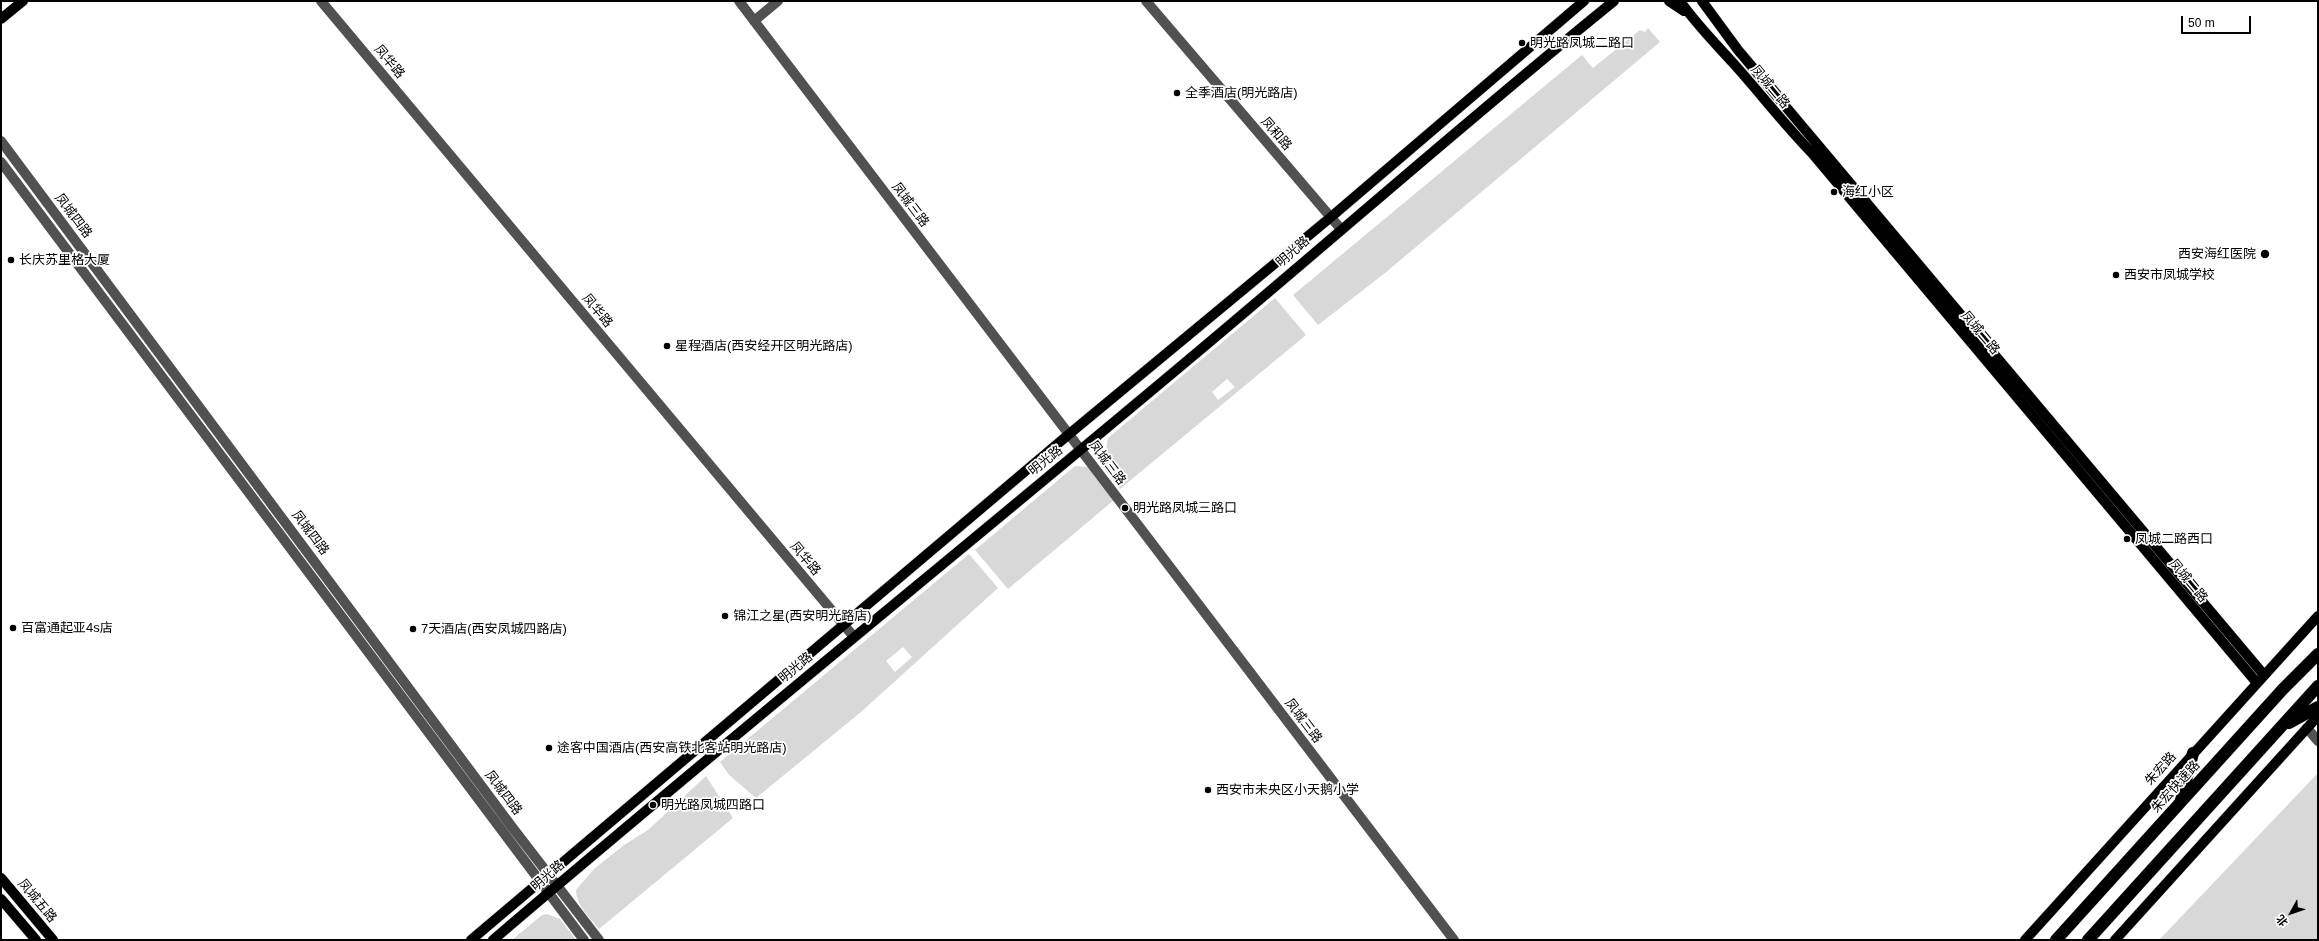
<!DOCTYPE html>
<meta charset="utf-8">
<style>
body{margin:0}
#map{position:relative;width:2319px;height:941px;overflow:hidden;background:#fff;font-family:Helvetica,"Noto Sans SC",sans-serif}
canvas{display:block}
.frame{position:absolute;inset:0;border:2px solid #000;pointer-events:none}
.north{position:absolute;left:2271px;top:893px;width:40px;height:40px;-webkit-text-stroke:3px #fff;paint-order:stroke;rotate:230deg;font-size:11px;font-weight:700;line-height:16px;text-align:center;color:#000}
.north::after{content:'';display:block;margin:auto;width:14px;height:18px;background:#000;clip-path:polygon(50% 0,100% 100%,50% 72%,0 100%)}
.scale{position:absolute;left:2181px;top:16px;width:70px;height:18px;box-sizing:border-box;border:2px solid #000;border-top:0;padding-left:5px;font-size:12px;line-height:14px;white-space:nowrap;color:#000;-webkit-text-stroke:3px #fff;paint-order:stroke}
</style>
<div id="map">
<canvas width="2319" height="941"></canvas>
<div class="frame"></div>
<div class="north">北</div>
<div class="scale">50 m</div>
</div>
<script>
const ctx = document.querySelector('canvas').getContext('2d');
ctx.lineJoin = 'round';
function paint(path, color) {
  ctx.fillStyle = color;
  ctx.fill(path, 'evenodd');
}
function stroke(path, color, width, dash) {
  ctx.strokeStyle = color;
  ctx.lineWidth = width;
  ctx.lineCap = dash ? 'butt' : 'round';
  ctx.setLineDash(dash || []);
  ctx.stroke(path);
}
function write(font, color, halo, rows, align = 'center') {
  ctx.font = font + ' Helvetica,"Noto Sans SC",sans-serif';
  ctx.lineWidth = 3.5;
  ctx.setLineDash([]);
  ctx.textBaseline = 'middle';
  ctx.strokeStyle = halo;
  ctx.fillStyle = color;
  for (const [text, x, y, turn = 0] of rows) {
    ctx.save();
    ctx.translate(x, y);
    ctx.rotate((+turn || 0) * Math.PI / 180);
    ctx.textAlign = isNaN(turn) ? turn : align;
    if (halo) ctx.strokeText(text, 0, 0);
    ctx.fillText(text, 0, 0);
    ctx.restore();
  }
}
const green = new Path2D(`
 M1648 28 1660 42 1385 273 1318 325 1293 295 1582 55 1593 68 1640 30 1645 32Z
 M1275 298 1306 335 1120 489 1103 467 1108 438ZM1227 379 1235 387 1218 400 1212 392Z
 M1075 466 1089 467 1114 500 1008 589 975 550Z
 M969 554 998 588 861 712 756 798 729 775 720 762ZM903 647 912 657 895 672 886 661Z
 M2318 773V940H2159Z
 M706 776 733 818 599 929C590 918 576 905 576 890L594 869 624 845 648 830Z
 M547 914 560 919 576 940H512L542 915Z`);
const minor = new Path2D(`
 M321 1 854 637
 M739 1 1454 940
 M1146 1 1340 228
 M754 21 778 1
 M1 141 512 827 599 940
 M1 162 584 940
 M2307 728 2318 741`);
const major = new Path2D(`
 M1669 1 1684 11
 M1680 1C1696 24 1715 43 1734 64 1760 93 1784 124 1812 153L2257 683
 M1702 1 1738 50 2264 675
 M1 19 23 1
 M1 878 53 940
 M1 899 36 940
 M471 940 1068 435 1331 217 1584 1
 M493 940C720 746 952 558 1181 366 1326 245 1467 120 1614 1
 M2025 940 2318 616
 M2115 940 2318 716`);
const highway = new Path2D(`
 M2289 723 2318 707
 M2181 800 2193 753
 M2056 940 2283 689 2318 654
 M2088 940 2318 686`);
const markers = [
 [1522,43,4,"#000"],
 [1177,93,4,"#000"],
 [1834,192,4,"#000"],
 [2265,254,5,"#000"],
 [11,260,4,"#000"],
 [2116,275,4,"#000"],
 [667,346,4,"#000"],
 [1125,508,4,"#000"],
 [2127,539,4,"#000"],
 [725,616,4,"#000"],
 [13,628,4,"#000"],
 [413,629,4,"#000"],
 [549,748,4,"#000"],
 [1208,790,4,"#000"],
 [653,805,4,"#000"]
];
const poiNames = [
 ["明光路凤城二路口",1530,43],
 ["全季酒店(明光路店)",1185,93],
 ["海红小区",1842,192],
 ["西安海红医院",2256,254,"right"],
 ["长庆苏里格大厦",19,260],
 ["西安市凤城学校",2124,275],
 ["星程酒店(西安经开区明光路店)",675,346],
 ["明光路凤城三路口",1133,508],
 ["凤城二路西口",2135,539],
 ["锦江之星(西安明光路店)",733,616],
 ["百富通起亚4s店",21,628],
 ["7天酒店(西安凤城四路店)",421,629],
 ["途客中国酒店(西安高铁北客站明光路店)",557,748],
 ["西安市未央区小天鹅小学",1216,790],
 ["明光路凤城四路口",661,805]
];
const streetNames = [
 ["凤华路",389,62,50],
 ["凤城二路",1770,87,50],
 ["凤和路",1276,134,49],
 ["凤城三路",910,205,53],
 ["凤城四路",73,216,53],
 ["明光路",1293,252,-41],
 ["凤华路",597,311,50],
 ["凤城二路",1980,333,50],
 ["明光路",1046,461,-39],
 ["凤城三路",1107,463,53],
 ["凤城四路",310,533,53],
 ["凤华路",805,559,50],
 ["凤城二路",2188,581,50],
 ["明光路",796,668,-40],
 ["凤城三路",1303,721,53],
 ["朱宏路",2161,769,-48],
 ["朱宏快速路",2176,787,-48],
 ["凤城四路",503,793,53],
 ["明光路",548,876,-41],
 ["凤城五路",37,901,50]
];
paint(green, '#d8d8d8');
stroke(major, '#dbdbdb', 11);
stroke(highway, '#dbdbdb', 13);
stroke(minor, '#515151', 10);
stroke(major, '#000', 10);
stroke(highway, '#000', 12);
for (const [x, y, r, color] of markers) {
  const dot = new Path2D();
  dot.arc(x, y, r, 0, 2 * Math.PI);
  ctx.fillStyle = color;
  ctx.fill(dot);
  stroke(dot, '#fff', 1.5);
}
write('13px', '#000', '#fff', poiNames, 'left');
write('13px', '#000', '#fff', streetNames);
</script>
